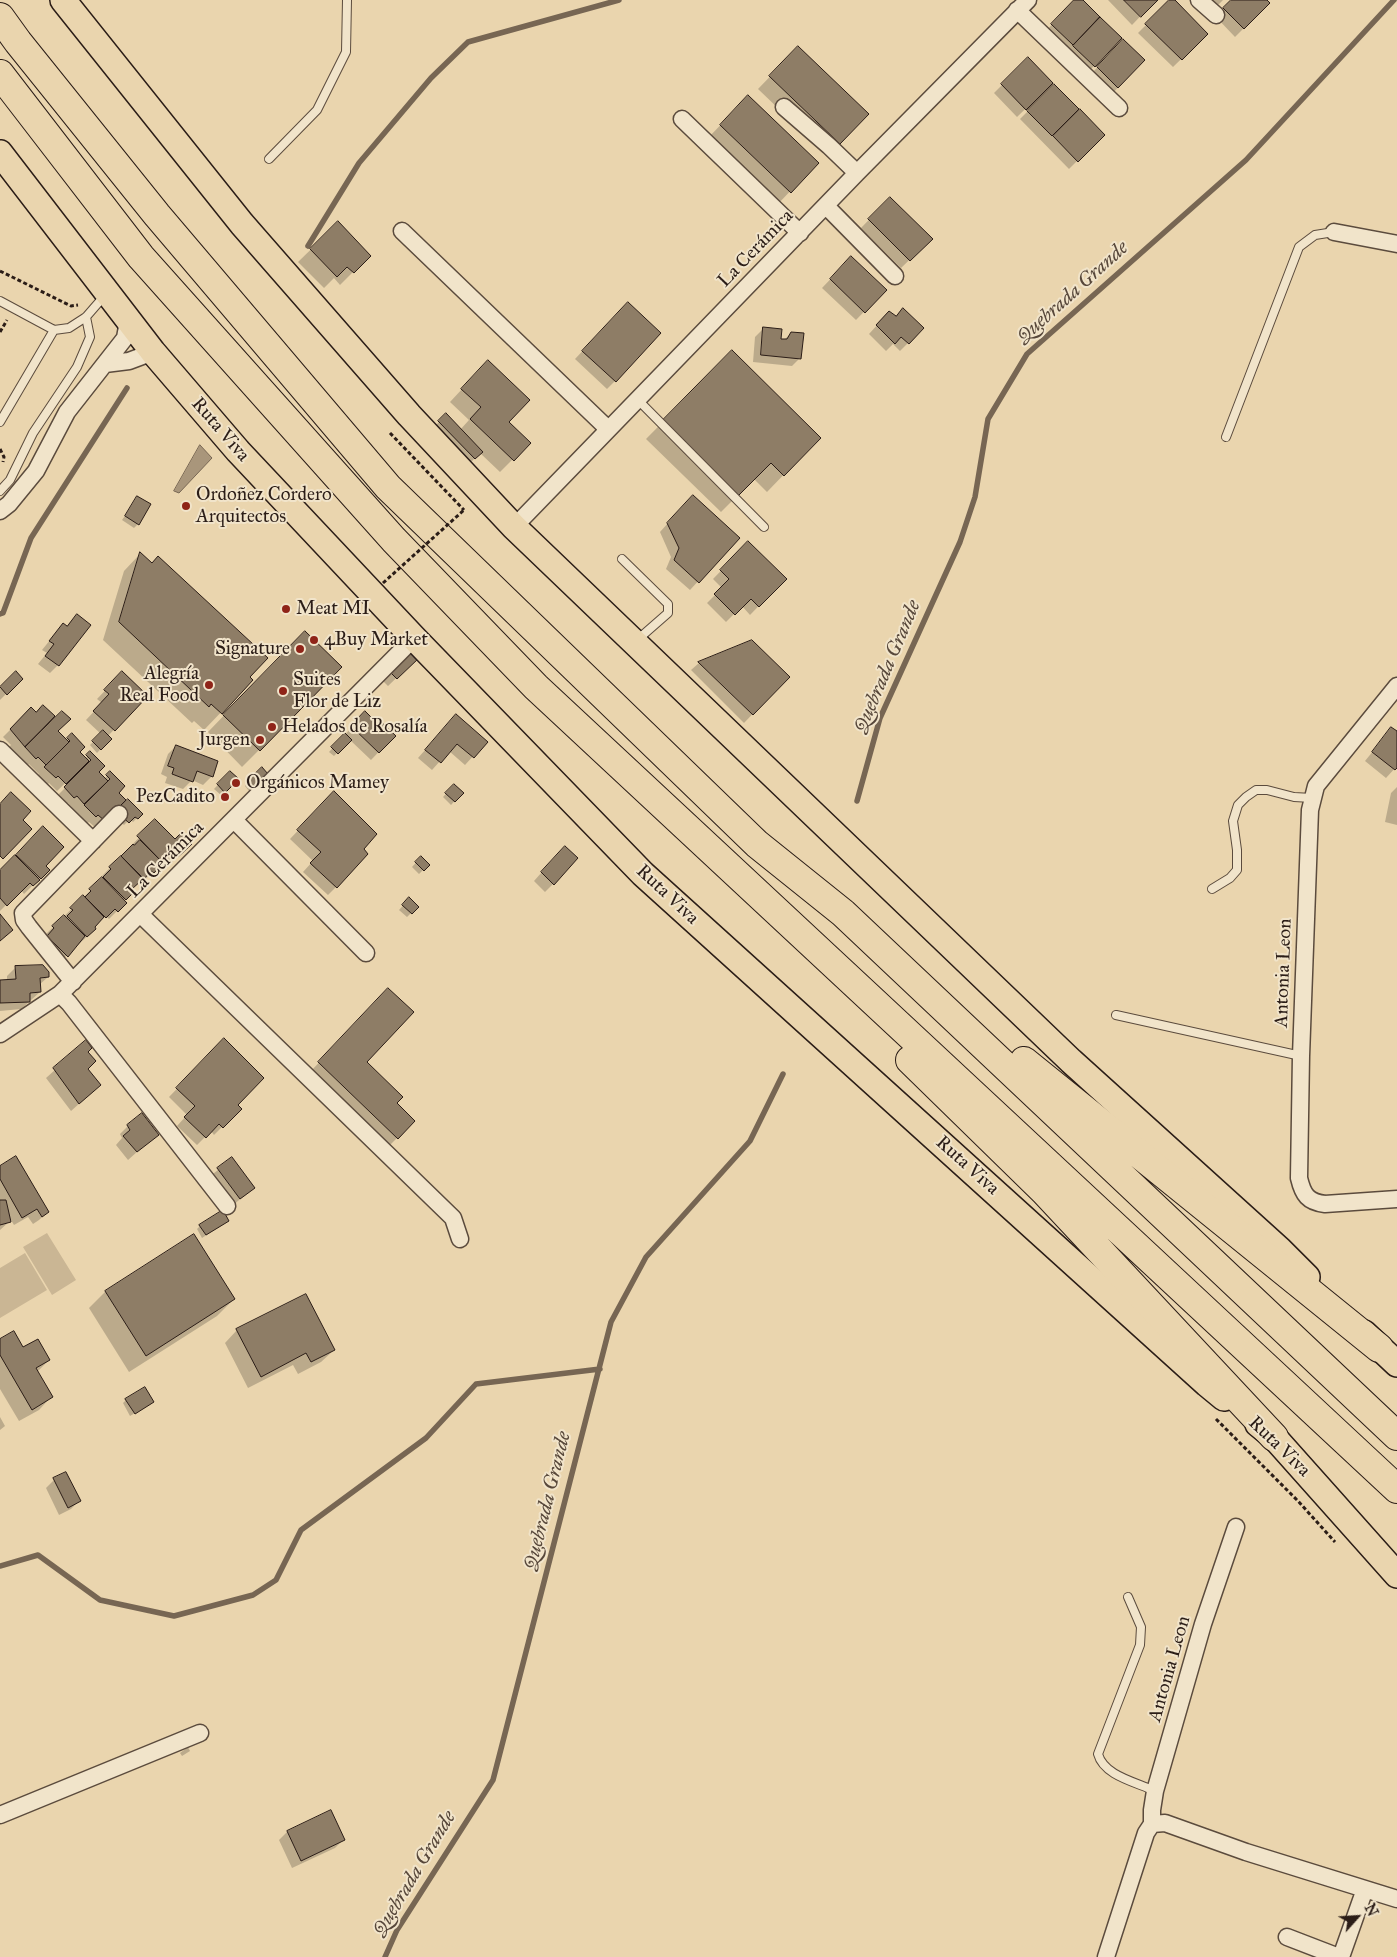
<!DOCTYPE html>
<meta charset="utf-8">
<style>
body{margin:0}
#map{position:relative;width:1397px;height:1957px;overflow:hidden;background:#ead5ae;font-family:"IM FELL Great Primer",serif}
canvas{display:block}
.north{position:absolute;left:1332px;top:1892px;width:50px;height:50px;-webkit-text-stroke:4px #f1e4ca;paint-order:stroke;rotate:64deg;font-size:14px;font-weight:700;line-height:20px;text-align:center;color:#2b1d17}
.north::after{content:'';display:block;margin:auto;width:18px;height:22px;background:#2b1d17;clip-path:polygon(50% 0,100% 100%,50% 72%,0 100%)}
</style>
<div id="map">
<canvas width="1397" height="1957"></canvas>
<div class="north">N</div>
</div>
<script>
const ctx = document.querySelector('canvas').getContext('2d');
ctx.lineJoin = 'round';
function paint(path, color) {
  ctx.fillStyle = color;
  ctx.fill(path, 'evenodd');
}
function stroke(path, color, width, dash) {
  ctx.strokeStyle = color;
  ctx.lineWidth = width;
  ctx.lineCap = dash ? 'butt' : 'round';
  ctx.setLineDash(dash || []);
  ctx.stroke(path);
}
function write(font, color, halo, rows, align = 'center') {
  ctx.font = font + ' "IM FELL Great Primer",serif';
  ctx.lineWidth = 4;
  ctx.setLineDash([]);
  ctx.textBaseline = 'middle';
  ctx.strokeStyle = halo;
  ctx.fillStyle = color;
  for (const [text, x, y, turn = 0] of rows) {
    ctx.save();
    ctx.translate(x, y);
    ctx.rotate((+turn || 0) * Math.PI / 180);
    ctx.textAlign = isNaN(turn) ? turn : align;
    if (halo) ctx.strokeText(text, 0, 0);
    ctx.fillText(text, 0, 0);
    ctx.restore();
  }
}
const green = new Path2D(`
 M47 1233 76 1280 52 1295 23 1247Z
 M25 1253 47 1290 0 1318V1268Z`);
const water = new Path2D(`
 M200 445 212 458 179 493 174 491Z`);
const shadow = new Path2D(`
 M1075 0H1081L1121 39 1086 74 1044 33Z
 M1108 0H1156L1132 25Z
 M1171 0H1174L1207 34 1173 67 1138 33Z
 M1198 0H1223L1211 12Z
 M1233 0H1266L1269 3 1235 37 1216 17Z
 M1123 41 1144 60 1110 96 1089 76Z
 M1028 59 1052 83 1017 117 994 93Z
 M786 60 840 143 827 155 758 89Z
 M1054 85 1103 135 1069 169 1020 119Z
 M736 109 817 163 777 205 708 138Z
 M890 198 931 239 901 268 861 228Z
 M338 223 369 256 340 285 334 278 324 288 298 262Z
 M843 266 885 290 856 320 822 288Z
 M620 311 615 381 607 389 575 359Z
 M889 312 908 343 900 351 893 344 886 351 869 334Z
 M763 329 780 340H784L791 333 800 358 792 366 753 362 755 337Z
 M732 352 819 438 767 492 754 479 721 512 646 439Z
 M476 374 507 422 529 443 500 472 480 453 467 466 431 430 446 415 460 430 469 420 450 402Z
 M138 497V524L134 528 122 520Z
 M685 504 738 538 690 590 666 569 671 557 660 532Z
 M748 543 785 579 750 615 742 606 726 622 707 603 722 588 713 579Z
 M140 554 252 680 204 730 194 721 192 723 103 640 124 571Z
 M77 615 58 665 50 673 38 664 47 653 42 650 63 624 66 627Z
 M288 649 259 750 242 767 208 732Z
 M417 658 388 686 379 677Z
 M699 663 788 677 744 723 691 670Z
 M16 673 21 679 0 700V689Z
 M122 673 146 696 107 737 110 739 97 753 90 745 101 734 86 720 102 703 97 699Z
 M31 709 36 714 53 716 49 724 66 741 72 735 78 752 85 759 90 753 97 772 104 779 110 773 117 793 124 800 96 828 89 822 87 824 68 803 66 805 57 796 84 769 82 767 57 791 49 783 47 785 37 776 39 774 29 764 27 766 9 747 11 745 3 737Z
 M365 713 394 736 371 760 350 740 334 756 329 752Z
 M448 724 486 742 465 765 449 751 432 770 418 758Z
 M1391 729 1397 733V766L1386 778 1365 761Z
 M176 746 212 776 203 785 192 780 183 789 165 783 167 777 161 774 168 754Z
 M262 769 267 774 249 791 245 786Z
 M230 772 237 779 221 795 214 789Z
 M454 785 462 793 451 805 443 797Z
 M1397 787V825L1385 822 1391 793Z
 M326 801 362 849 336 887 328 895 303 872 313 861 290 839Z
 M141 814 133 822 130 819 124 825 114 815Z
 M155 821 175 841 190 844 170 864 164 859 145 880 143 878 131 889 133 891 123 901 125 903 109 919 106 916 93 927 95 929 78 945 77 943 59 964 45 935 103 878 102 876Z
 M43 828 44 866 48 870 24 894 21 890 0 911V872Z
 M557 855 553 884 545 892 534 881Z
 M421 857 428 865 419 874 412 867Z
 M409 899 417 907 407 917 399 910Z
 M15 968 48 977 39 985 40 992 21 1009 0 1011V981H7V976Z
 M388 990 365 1062 395 1103 414 1121 389 1146 311 1071Z
 M224 1040 236 1105 240 1109 214 1135 211 1131 197 1145 177 1126 187 1115 169 1097Z
 M86 1042V1070L100 1085 71 1111 46 1078Z
 M128 1126 157 1134 128 1160 116 1145 122 1138 120 1134Z
 M232 1159 253 1188 231 1207 209 1177Z
 M0 1167 48 1212 39 1220 33 1224 28 1217 14 1225 11 1220 0 1230Z
 M228 1221 202 1238 197 1229 200 1226Z
 M106 1291 234 1299 217 1316 129 1372 89 1308Z
 M237 1330 334 1350 321 1362 298 1374 293 1365 248 1388 225 1343Z
 M0 1341 49 1360 37 1372 51 1397 39 1410 19 1421 0 1389Z
 M126 1400 149 1405 130 1416 123 1403Z
 M0 1417 5 1426 0 1430Z
 M66 1474 79 1501 71 1509 59 1515 46 1488 54 1480Z
 M188 1747 190 1751 182 1756 180 1753Z
 M330 1812 343 1840 335 1848 292 1868 279 1840 287 1832Z`);
const stream = new Path2D(`
 M308 246 359 163 431 78 468 42 619 0
 M0 614 3 613 31 538 127 388
 M857 801 880 718 960 542 975 497 988 419 1027 354 1246 160 1394 0
 M0 1566 38 1555 100 1600 174 1616 253 1595 276 1580 301 1530 426 1438 476 1384 600 1369
 M385 1957 397 1930 493 1780 611 1322 646 1257 750 1141 783 1074`);
const building = new Path2D(`
 M1074 0H1083L1100 17 1073 45 1051 24Z
 M1124 0H1158L1141 17Z
 M1169 0H1175L1208 34 1182 60 1145 24Z
 M1231 0H1267L1270 3 1244 29 1223 8Z
 M1100 17 1122 38 1095 67 1073 46Z
 M1123 39 1145 60 1118 88 1097 67Z
 M798 46 869 114 840 144 769 76Z
 M1028 57 1053 83 1026 110 1001 84Z
 M1054 84 1079 109 1052 136 1027 111Z
 M748 95 819 163 791 193 720 125Z
 M1080 109 1105 135 1078 162 1053 136Z
 M890 197 933 239 910 261 868 219Z
 M338 221 371 256 354 273 347 267 337 277 310 249Z
 M851 256 887 290 865 313 830 279Z
 M628 302 661 333 616 382 582 351Z
 M903 308 924 328 909 344 901 337 895 344 876 325 889 311 896 316Z
 M763 327 782 329 781 339H787L791 332 804 333 801 359 761 355Z
 M732 350 821 438 784 476 771 463 738 496 662 421Z
 M488 360 530 400 509 422 531 443 514 461 470 419 481 407 461 389Z
 M446 413 483 452 475 459 438 421Z
 M693 495 740 538 699 583 674 560 679 548 667 523Z
 M137 496 151 504 139 525 125 516Z
 M748 541 787 579 759 607 751 599 735 615 714 594 729 579 720 570Z
 M140 552 152 563 158 556 268 658 250 677 253 680 222 714 211 704 209 707 119 622Z
 M77 614 91 625 59 666 45 656 54 644 49 641 63 623 67 626Z
 M305 631 342 667 260 751 223 715Z
 M752 640 790 677 753 715 698 662Z
 M408 647 419 658 397 679 386 668Z
 M16 671 23 679 7 695 0 687Z
 M122 671 148 696 115 731 93 711 109 694 104 690Z
 M43 705 55 716 25 747 10 729 31 707 36 712Z
 M62 711 71 719 58 731 69 742 46 765 38 757 36 759 25 747Z
 M365 711 374 720 376 717 396 736 379 753 351 726Z
 M456 714 488 742 474 758 457 744 441 763 425 750Z
 M1391 727 1397 731V768L1395 770 1372 752Z
 M103 730 112 739 101 750 92 741Z
 M72 733 85 747 80 752 89 761 66 784 58 776 56 778 44 767 70 741 67 738Z
 M345 733 352 740 338 754 331 747Z
 M176 745 218 761 213 777 197 771 193 782 172 774 174 768 168 766Z
 M90 751 105 766 99 772 108 781 84 804 77 796 74 798 64 787 91 760 86 755Z
 M262 767 268 774 254 788 247 782Z
 M110 771 125 786 119 793 126 800 105 821 98 815 96 817 84 805 110 779 106 775Z
 M230 771 239 779 225 793 217 784Z
 M454 784 464 793 455 802 445 793Z
 M334 791 377 834 364 849 368 854 337 888 310 863 321 852 297 830Z
 M11 792 31 811 23 820 32 829 3 859 0 856V804Z
 M128 799 143 814 138 819 135 817 129 823 116 811Z
 M155 819 175 839 181 833 192 844 178 857 173 851 162 862 137 836Z
 M43 826 64 847 46 866 50 870 41 879 16 855Z
 M140 840 163 863 154 873 151 871 144 879 121 856 133 844 134 845Z
 M565 846 578 858 554 885 541 872Z
 M15 855 40 880 33 886 30 883 7 906 0 898V870Z
 M121 856 143 879 132 889 135 891 126 900 103 877 111 869 109 867Z
 M421 856 430 865 424 871 415 862Z
 M102 877 127 903 118 912 115 909 106 918 85 897 91 891 89 889Z
 M83 895 104 917 95 927 96 929 87 937 67 916 73 910 70 908Z
 M409 897 419 907 412 914 402 905Z
 M0 914 13 930 0 941Z
 M64 915 85 936 68 957 47 936 54 928 52 926Z
 M43 965 49 972V977L40 978 41 992 30 993V1002L0 1003V980L16 979 15 966Z
 M388 988 414 1012 367 1062 403 1097 397 1103 415 1121 398 1139 318 1062Z
 M224 1038 264 1078 238 1105 242 1109 223 1128 219 1124 206 1138 184 1117 195 1106 176 1088Z
 M86 1040 92 1048 88 1052 96 1061 88 1069 101 1085 79 1104 53 1068Z
 M142 1113 159 1135 137 1152 123 1136 130 1130 127 1125Z
 M16 1156 49 1212 42 1217 37 1209 22 1218 0 1179V1166Z
 M232 1157 255 1188 240 1199 217 1168Z
 M0 1200H6L11 1222 0 1225Z
 M223 1210 229 1221 206 1235 199 1225Z
 M194 1234 235 1299 146 1356 105 1291Z
 M306 1294 335 1350 311 1362 306 1353 261 1377 236 1329Z
 M14 1331 23 1347 38 1339 50 1360 36 1368 53 1397 32 1410 0 1355V1339Z
 M145 1387 154 1402 135 1414 125 1399Z
 M66 1472 81 1501 68 1508 53 1478Z
 M331 1810 345 1840 301 1861 287 1831Z`);
const path = new Path2D(`
 M0 271 71 306 78 305
 M0 332 7 320
 M390 433 464 510
 M0 449 4 457 3 462
 M1216 1419 1298 1501 1335 1542`);
const service = new Path2D(`
 M269 159 317 110 346 52 347 0
 M0 301 54 330 69 328 86 317 106 294
 M637 399 764 527
 M0 422 54 330
 M1226 437 1299 247 1315 235 1334 232
 M0 491 10 480 33 433 77 367 90 337 86 317
 M622 559 668 604V613L636 641
 M1212 889 1230 878 1237 870V850L1233 821 1238 805 1246 797 1256 790H1267L1294 797 1312 798
 M1116 1015 1301 1056
 M1128 1597 1141 1627 1140 1645 1098 1754C1104 1776 1136 1782 1155 1791`);
const minor = new Path2D(`
 M1199 0 1216 15
 M1017 10 1119 108
 M784 107 829 146 857 173
 M682 119 800 233
 M826 206 895 276
 M402 231 608 429
 M1334 232 1397 244
 M105 364 129 361 153 352
 M0 511 9 504 36 471 67 412 125 338 128 321
 M514 527 857 173 1028 0
 M1397 686 1316 786 1310 810 1301 1056 1299 1178C1303 1195 1308 1202 1325 1204L1397 1199
 M0 750 93 841
 M234 820 366 953
 M140 914 453 1218 460 1239
 M73 982 29 927 24 920 23 913 119 814
 M60 994 69 1003 227 1206
 M0 1034 60 994 414 638
 M0 1815 200 1733
 M1152 1824 1165 1823 1246 1852 1397 1899
 M1287 1937 1339 1957
 M1106 1957 1146 1833 1152 1824V1810L1155 1791 1203 1624 1236 1527
 M1341 1957 1365 1889`);
const primary = new Path2D(`
 M63 0 242 224 409 415 514 527 1071 1061 1280 1250 1307 1277
 M0 153 153 352 238 451 414 638 643 874 1207 1384 1224 1398
 M1364 1333 1397 1364
 M1258 1424 1274 1437 1397 1575`);
const trunk = new Path2D(`
 M0 17 18 42 157 215 388 487 757 844 843 913 1397 1436
 M0 74 141 257 394 540 536 687 1397 1489
 M910 1060 1044 1191 1274 1437
 M1024 1061 1379 1348`);
const pathBridge = new Path2D(`
 M383 583 464 510`);
const markers = [
 [186,506,5,"#8f2418"],
 [286,609,5,"#8f2418"],
 [314,640,5,"#8f2418"],
 [300,649,5,"#8f2418"],
 [209,685,5,"#8f2418"],
 [283,691,5,"#8f2418"],
 [272,727,5,"#8f2418"],
 [260,740,5,"#8f2418"],
 [236,783,5,"#8f2418"],
 [225,797,5,"#8f2418"]
];
const streetNames = [
 ["La Cerámica",756,249,-46],
 ["Ruta Viva",220,430,49],
 ["La Cerámica",166,860,-45],
 ["Ruta Viva",667,895,43],
 ["Antonia Leon",1284,973,-88],
 ["Ruta Viva",967,1166,42],
 ["Ruta Viva",1279,1447,44],
 ["Antonia Leon",1170,1669,-74]
];
const poiNames = [
 ["Ordoñez Cordero",196,495],
 ["Arquitectos",196,517],
 ["Meat MI",296,609],
 ["4Buy Market",324,640],
 ["Signature",290,649,"right"],
 ["Alegría",199,674,"right"],
 ["Real Food",199,696,"right"],
 ["Suites",293,680],
 ["Flor de Liz",293,702],
 ["Helados de Rosalía",282,727],
 ["Jurgen",250,740,"right"],
 ["Orgánicos Mamey",246,783],
 ["PezCadito",215,797,"right"]
];
const waterNames = [
 ["Quebrada Grande",1073,293,-42],
 ["Quebrada Grande",888,667,-67],
 ["Quebrada Grande",548,1501,-76],
 ["Quebrada Grande",415,1874,-59]
];
paint(green, '#cab694');
paint(water, '#a9967b');
stroke(water, '#776653', 1);
paint(shadow, '#0003');
stroke(stream, '#776653', 5.5);
paint(building, '#8e7d66');
stroke(building, '#2b1d17', 1);
stroke(service, '#5b4b3d', 10);
stroke(minor, '#5b4b3d', 19);
stroke(primary, '#2b1d17', 28);
stroke(trunk, '#2b1d17', 30);
stroke(path, '#2b1d17', 3, [4, 2.5]);
stroke(service, '#f1e4ca', 8);
stroke(minor, '#f1e4ca', 16);
stroke(primary, '#ead5ae', 25);
stroke(trunk, '#ead5ae', 28);
stroke(pathBridge, '#2b1d17', 3, [4, 2.5]);
for (const [x, y, r, color] of markers) {
  const dot = new Path2D();
  dot.arc(x, y, r, 0, 2 * Math.PI);
  ctx.fillStyle = color;
  ctx.fill(dot);
  stroke(dot, '#f1e4ca', 2);
}
write('19px', '#2b1d17', '#f1e4ca', streetNames);
write('19px', '#2b1d17', '#f1e4ca', poiNames, 'left');
write('italic 20px', '#57473a', '#f1e4ca', waterNames);
</script>
